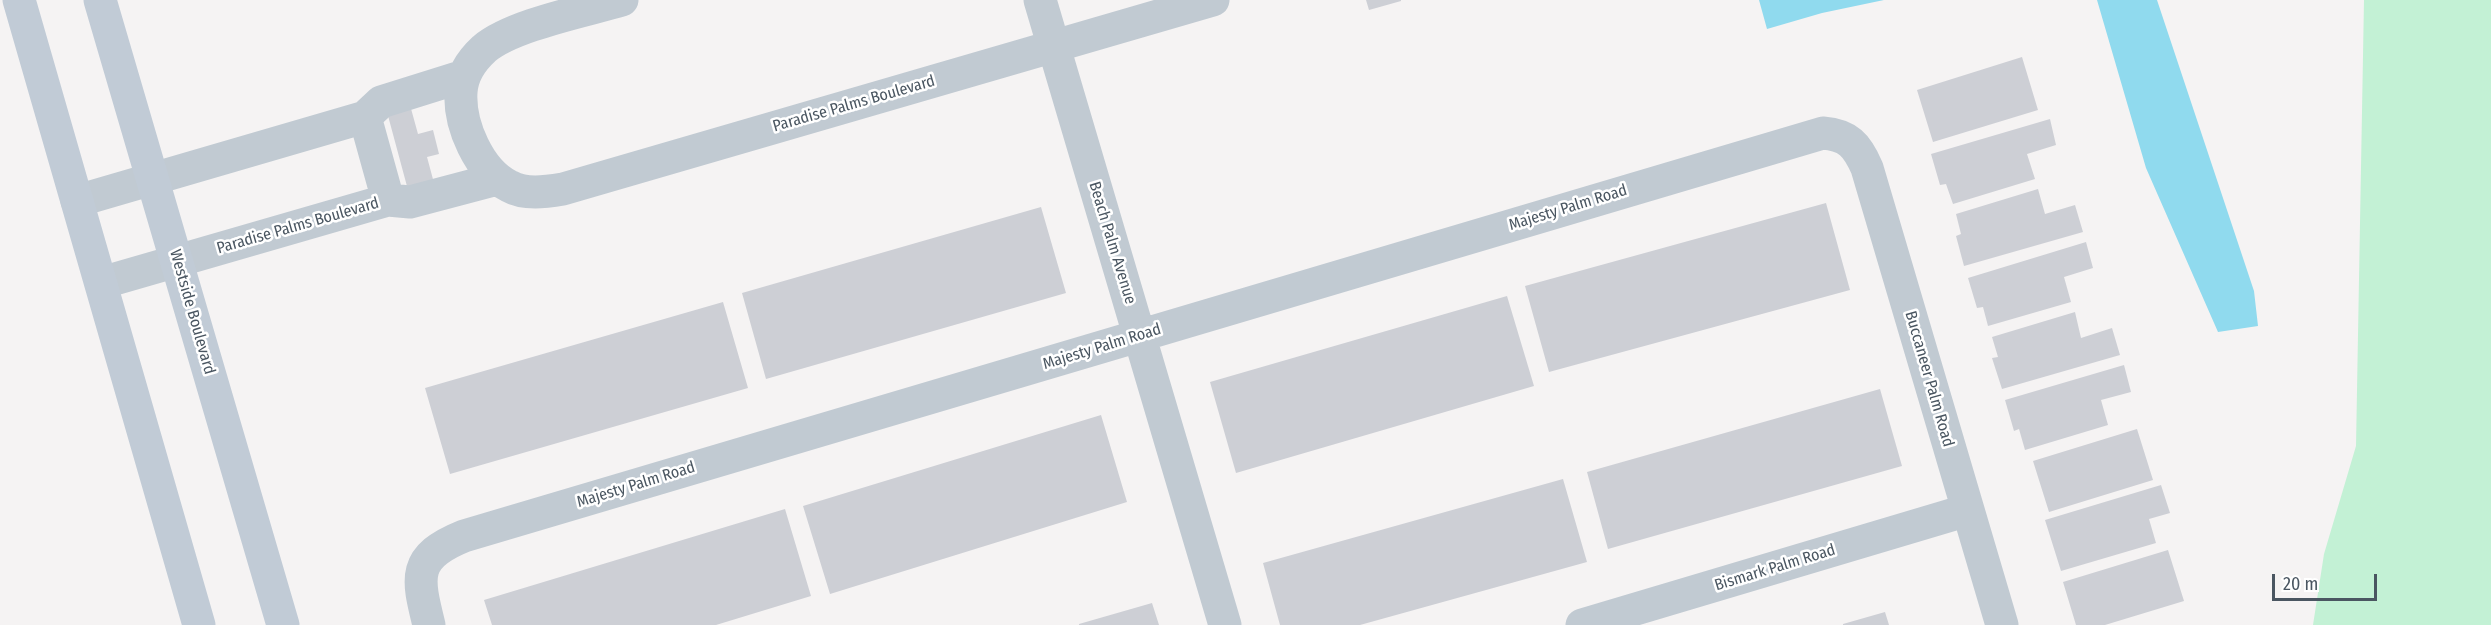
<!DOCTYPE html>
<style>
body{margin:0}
#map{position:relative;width:2491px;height:625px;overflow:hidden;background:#f5f3f3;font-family:"Fira Sans Condensed",sans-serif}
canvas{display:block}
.scale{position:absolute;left:2272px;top:574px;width:105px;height:27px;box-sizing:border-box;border:3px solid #4a5661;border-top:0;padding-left:8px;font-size:18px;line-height:21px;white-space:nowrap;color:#4a5661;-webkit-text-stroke:4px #fff;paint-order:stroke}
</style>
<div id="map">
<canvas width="2491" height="625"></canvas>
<div class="scale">20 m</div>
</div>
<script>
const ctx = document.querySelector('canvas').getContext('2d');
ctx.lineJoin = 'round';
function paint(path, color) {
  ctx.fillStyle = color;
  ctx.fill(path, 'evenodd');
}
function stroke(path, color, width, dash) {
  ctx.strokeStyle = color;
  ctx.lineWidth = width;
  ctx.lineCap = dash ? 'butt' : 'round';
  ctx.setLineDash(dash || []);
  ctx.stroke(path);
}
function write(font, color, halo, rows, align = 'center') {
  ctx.font = font + ' "Fira Sans Condensed",sans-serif';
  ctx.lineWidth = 5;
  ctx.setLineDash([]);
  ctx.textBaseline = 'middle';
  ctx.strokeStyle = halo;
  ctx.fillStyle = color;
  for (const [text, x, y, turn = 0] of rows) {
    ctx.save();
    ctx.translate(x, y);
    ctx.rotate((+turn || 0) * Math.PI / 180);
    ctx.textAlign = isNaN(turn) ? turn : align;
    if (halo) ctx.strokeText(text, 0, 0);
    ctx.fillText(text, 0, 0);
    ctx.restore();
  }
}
const green = new Path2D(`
 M2364 0H2491V625H2313L2324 554 2356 446Z`);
const water = new Path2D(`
 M1759 0H1884L1822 13 1767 29Z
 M2097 0H2157L2254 291 2258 326 2218 332 2146 168Z`);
const building = new Path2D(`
 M1366 0H1401V1L1369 10Z
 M2022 57 2038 110 1933 142 1917 90Z
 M410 105 418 134 433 130 439 154 427 157 434 183 408 190 387 112Z
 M2050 119 2056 145 2027 154 2035 179 1953 204 1946 184 1940 185 1931 154Z
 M2038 189 2045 214 2075 205 2083 232 1964 266 1956 236 1961 234 1956 214Z
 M1826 203 1850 290 1549 372 1525 286Z
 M1041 207 1066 293 766 379 742 293Z
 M2086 242 2093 268 2064 277 2071 302 1988 326 1983 307 1977 308 1968 278Z
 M1507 296 1534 386 1236 473 1210 382Z
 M723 302 748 388 450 474 425 388Z
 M2075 312 2081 338 2112 328 2120 355 2002 389 1992 358 1998 357 1992 337Z
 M2124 365 2131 392 2101 400 2108 425 2025 450 2019 429 2014 431 2005 400Z
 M1880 389 1902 466 1608 549 1587 472Z
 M1101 415 1127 502 830 594 803 506Z
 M2137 429 2153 480 2049 512 2033 461Z
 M1563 479 1587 562 1360 625H1280L1263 563Z
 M2161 485 2170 513 2149 519 2156 543 2061 571 2045 520Z
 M785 509 811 596 716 625H492L484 600Z
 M2168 550 2184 601 2105 625H2076L2063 582Z
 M1152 603 1159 625H1079V624Z
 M1885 612 1889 625H1843V624Z`);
const street = new Path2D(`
 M622 0C585 11 512 25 484 49 472 60 462 75 461 92 459 125 479 171 509 186 525 195 545 192 563 189L1213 0
 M1040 0 1225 625
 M365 117 388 200
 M77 201 365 117 381 102 464 76
 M101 283 388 200 410 202 497 179
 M429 625C417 577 412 557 464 536L1823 133C1848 135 1857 145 1867 168L2002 625
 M1582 625 1968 510`);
const secondary = new Path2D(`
 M19 0 199 625
 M100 0 283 625`);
const streetNames = [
 ["Paradise Palms Boulevard",854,104,-16],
 ["Majesty Palm Road",1568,208,-17],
 ["Paradise Palms Boulevard",298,226,-16],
 ["Beach Palm Avenue",1112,243,73],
 ["Westside Boulevard",192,312,74],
 ["Majesty Palm Road",1102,347,-17],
 ["Buccaneer Palm Road",1929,379,74],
 ["Majesty Palm Road",636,485,-17],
 ["Bismark Palm Road",1775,568,-17]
];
paint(green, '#c3f1d5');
paint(water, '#90daee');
paint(building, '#cdcfd5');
stroke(street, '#c1cad2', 33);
stroke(secondary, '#c1cbd6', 33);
write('16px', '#4a5661', '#fff', streetNames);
</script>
